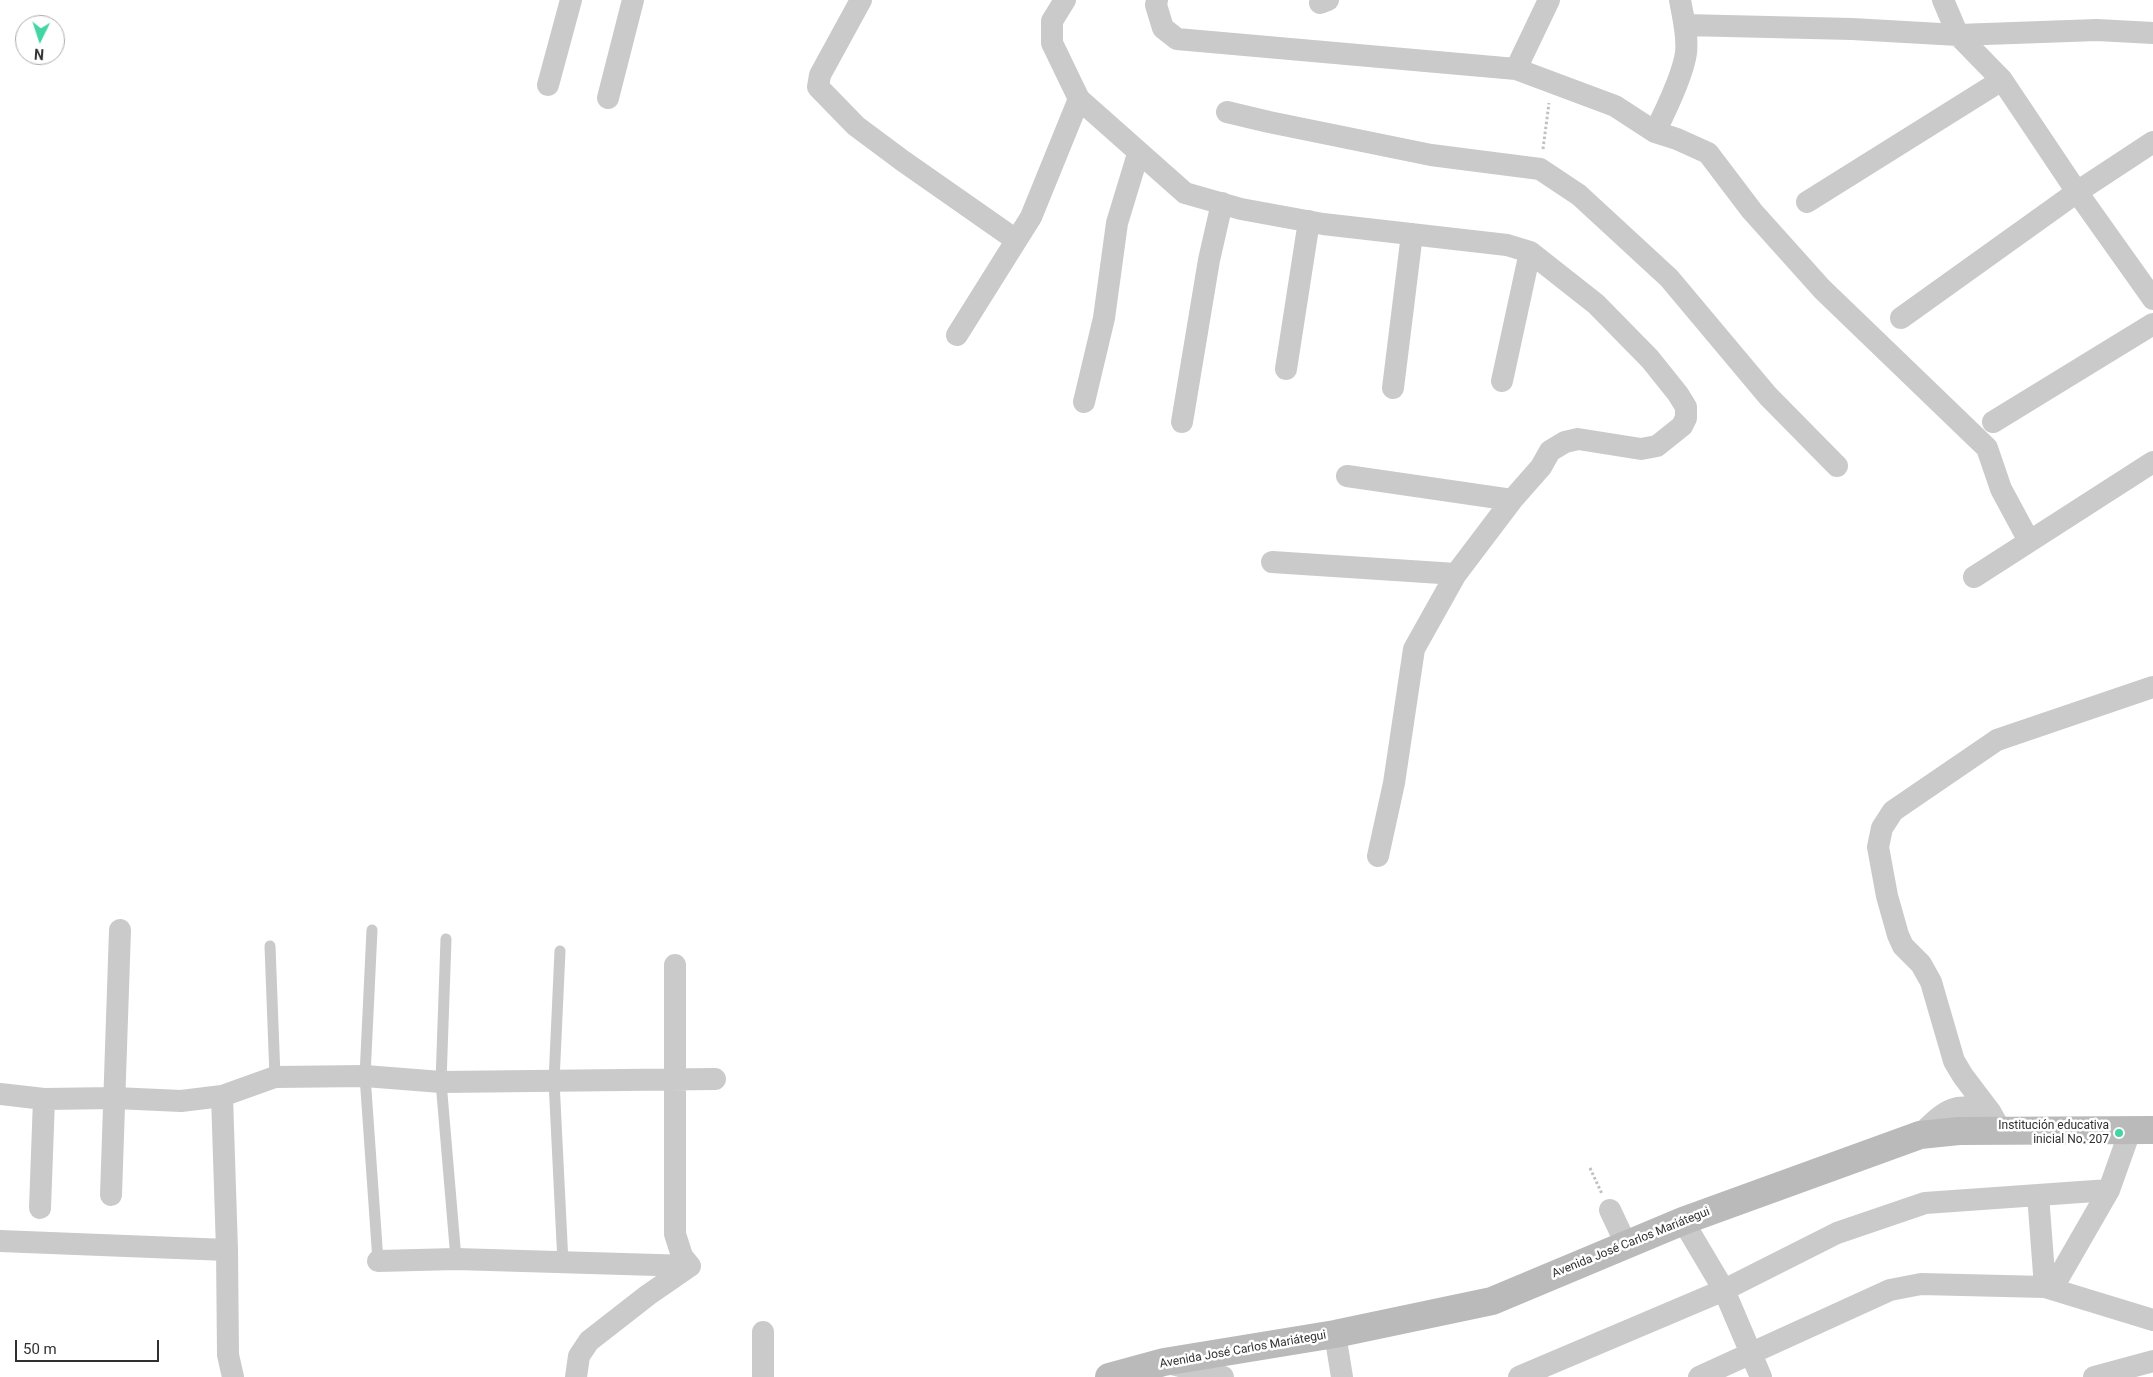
<!DOCTYPE html>
<meta charset="utf-8">
<style>
body{margin:0}
#map{position:relative;width:2153px;height:1377px;overflow:hidden;background:#fff;font-family:Roboto,sans-serif}
canvas{display:block}
.north{position:absolute;left:15px;top:15px;width:50px;height:50px;box-sizing:border-box;background:#fff;border:1px solid #acacac;border-radius:50%;rotate:184deg;font-size:14px;font-weight:700;line-height:20px;text-align:center;color:#303030}
.north::after{content:'';display:block;margin:auto;width:18px;height:22px;background:#43d5a4;clip-path:polygon(50% 0,100% 100%,50% 72%,0 100%)}
.scale{position:absolute;left:15px;top:1340px;width:144px;height:22px;box-sizing:border-box;border:2px solid #303030;border-top:0;padding-left:6px;font-size:15px;line-height:18px;white-space:nowrap;color:#303030;-webkit-text-stroke:4px #fff;paint-order:stroke}
</style>
<div id="map">
<canvas width="2153" height="1377"></canvas>
<div class="north">N</div>
<div class="scale">50 m</div>
</div>
<script>
const ctx = document.querySelector('canvas').getContext('2d');
ctx.lineJoin = 'round';
function stroke(path, color, width, dash) {
  ctx.strokeStyle = color;
  ctx.lineWidth = width;
  ctx.lineCap = dash ? 'butt' : 'round';
  ctx.setLineDash(dash || []);
  ctx.stroke(path);
}
function write(font, color, halo, rows, align = 'center') {
  ctx.font = font + ' Roboto,sans-serif';
  ctx.lineWidth = 5;
  ctx.setLineDash([]);
  ctx.textBaseline = 'middle';
  ctx.strokeStyle = halo;
  ctx.fillStyle = color;
  for (const [text, x, y, turn = 0] of rows) {
    ctx.save();
    ctx.translate(x, y);
    ctx.rotate((+turn || 0) * Math.PI / 180);
    ctx.textAlign = isNaN(turn) ? turn : align;
    if (halo) ctx.strokeText(text, 0, 0);
    ctx.fillText(text, 0, 0);
    ctx.restore();
  }
}
const path = new Path2D(`
 M1543 149 1549 103
 M1590 1168 1602 1194`);
const lane = new Path2D(`
 M372 930 365 1076 378 1261
 M446 939 441 1082 456 1259
 M270 946 275 1077
 M560 951 554 1081 563 1263`);
const street = new Path2D(`
 M861 0 820 75 818 87 856 126 903 161 1016 240
 M1065 0 1052 21V43L1079 99 1185 193 1241 209 1323 224 1507 245 1530 252 1596 304 1650 359 1678 394 1686 407V418L1682 426 1657 446 1641 449 1578 439 1565 442 1550 451 1541 467 1512 500 1456 574 1414 649 1394 783 1378 856
 M1157 0 1156 5 1163 28 1177 39 1516 69 1615 106 1655 132 1677 139 1708 153 1752 211 1822 289 1987 448 2001 489 2029 541
 M1943 0 1958 35 2002 80 2077 192 2153 299
 M1320 3 1328 0
 M1685 25 1852 29 1958 35 2097 30 2153 33
 M1516 69 1549 0
 M548 85 571 0
 M608 98 633 0
 M1227 112 1269 122 1431 155 1540 169 1579 195 1669 278 1768 396 1837 466
 M1655 132C1665 112 1683 75 1686 53 1688 36 1683 17 1680 0
 M1807 202 2002 80
 M1901 318 2077 192 2153 142
 M957 335 1031 217 1079 99
 M1286 369 1309 221
 M1502 381 1530 252
 M1393 388 1412 234
 M1084 402 1104 318 1117 223 1138 154
 M1182 422 1209 260 1222 203
 M1993 422 2153 324
 M1347 476 1512 500
 M1272 562 1456 574
 M1974 577 2153 462
 M0 1094 44 1099 115 1098 181 1101 222 1096 275 1077 365 1076 441 1082 715 1079
 M222 1096 227 1250 228 1355 233 1377
 M2001 1131 1991 1113 1963 1076 1954 1061 1931 982 1921 964 1903 946 1898 935 1887 896 1878 847 1882 828 1893 811 1997 740 2153 687
 M1920 1135C1946 1110 1954 1100 1991 1113
 M111 1195 120 930
 M2038 1195 2045 1287
 M40 1208 44 1099
 M1610 1210 1626 1244
 M1683 1221 1724 1290 1761 1377
 M0 1241 227 1250
 M378 1261 456 1259 690 1266
 M2052 1289 2109 1190 2130 1131
 M763 1332V1377
 M1335 1334 1342 1377
 M1168 1363 1223 1377
 M576 1377 579 1356 589 1341 648 1295 690 1266 682 1256 675 1234V965
 M1519 1377 1724 1290 1837 1233 1925 1203 2109 1190
 M1699 1377 1890 1290 1921 1284 2045 1287 2153 1320
 M2094 1377 2153 1361`);
const secondary = new Path2D(`
 M1109 1377 1164 1362 1335 1334 1492 1301 1683 1221 1920 1135 1959 1131 2153 1130`);
const markers = [
 [2119,1133,5,"#43d5a4"]
];
const poiNames = [
 ["Institución educativa",2109,1126],
 ["inicial No. 207",2109,1140]
];
const streetNames = [
 ["Avenida José Carlos Mariátegui",1631,1243,-22],
 ["Avenida José Carlos Mariátegui",1243,1350,-10]
];
stroke(path, '#c0c0c0', 3, [2.5, 2.5]);
stroke(lane, '#cacaca', 11);
stroke(street, '#cacaca', 22);
stroke(secondary, '#bababa', 28);
for (const [x, y, r, color] of markers) {
  const dot = new Path2D();
  dot.arc(x, y, r, 0, 2 * Math.PI);
  ctx.fillStyle = color;
  ctx.fill(dot);
  stroke(dot, '#fff', 2);
}
write('12px', '#303030', '#fff', poiNames, 'right');
write('12px', '#303030', '#fff', streetNames);
</script>
